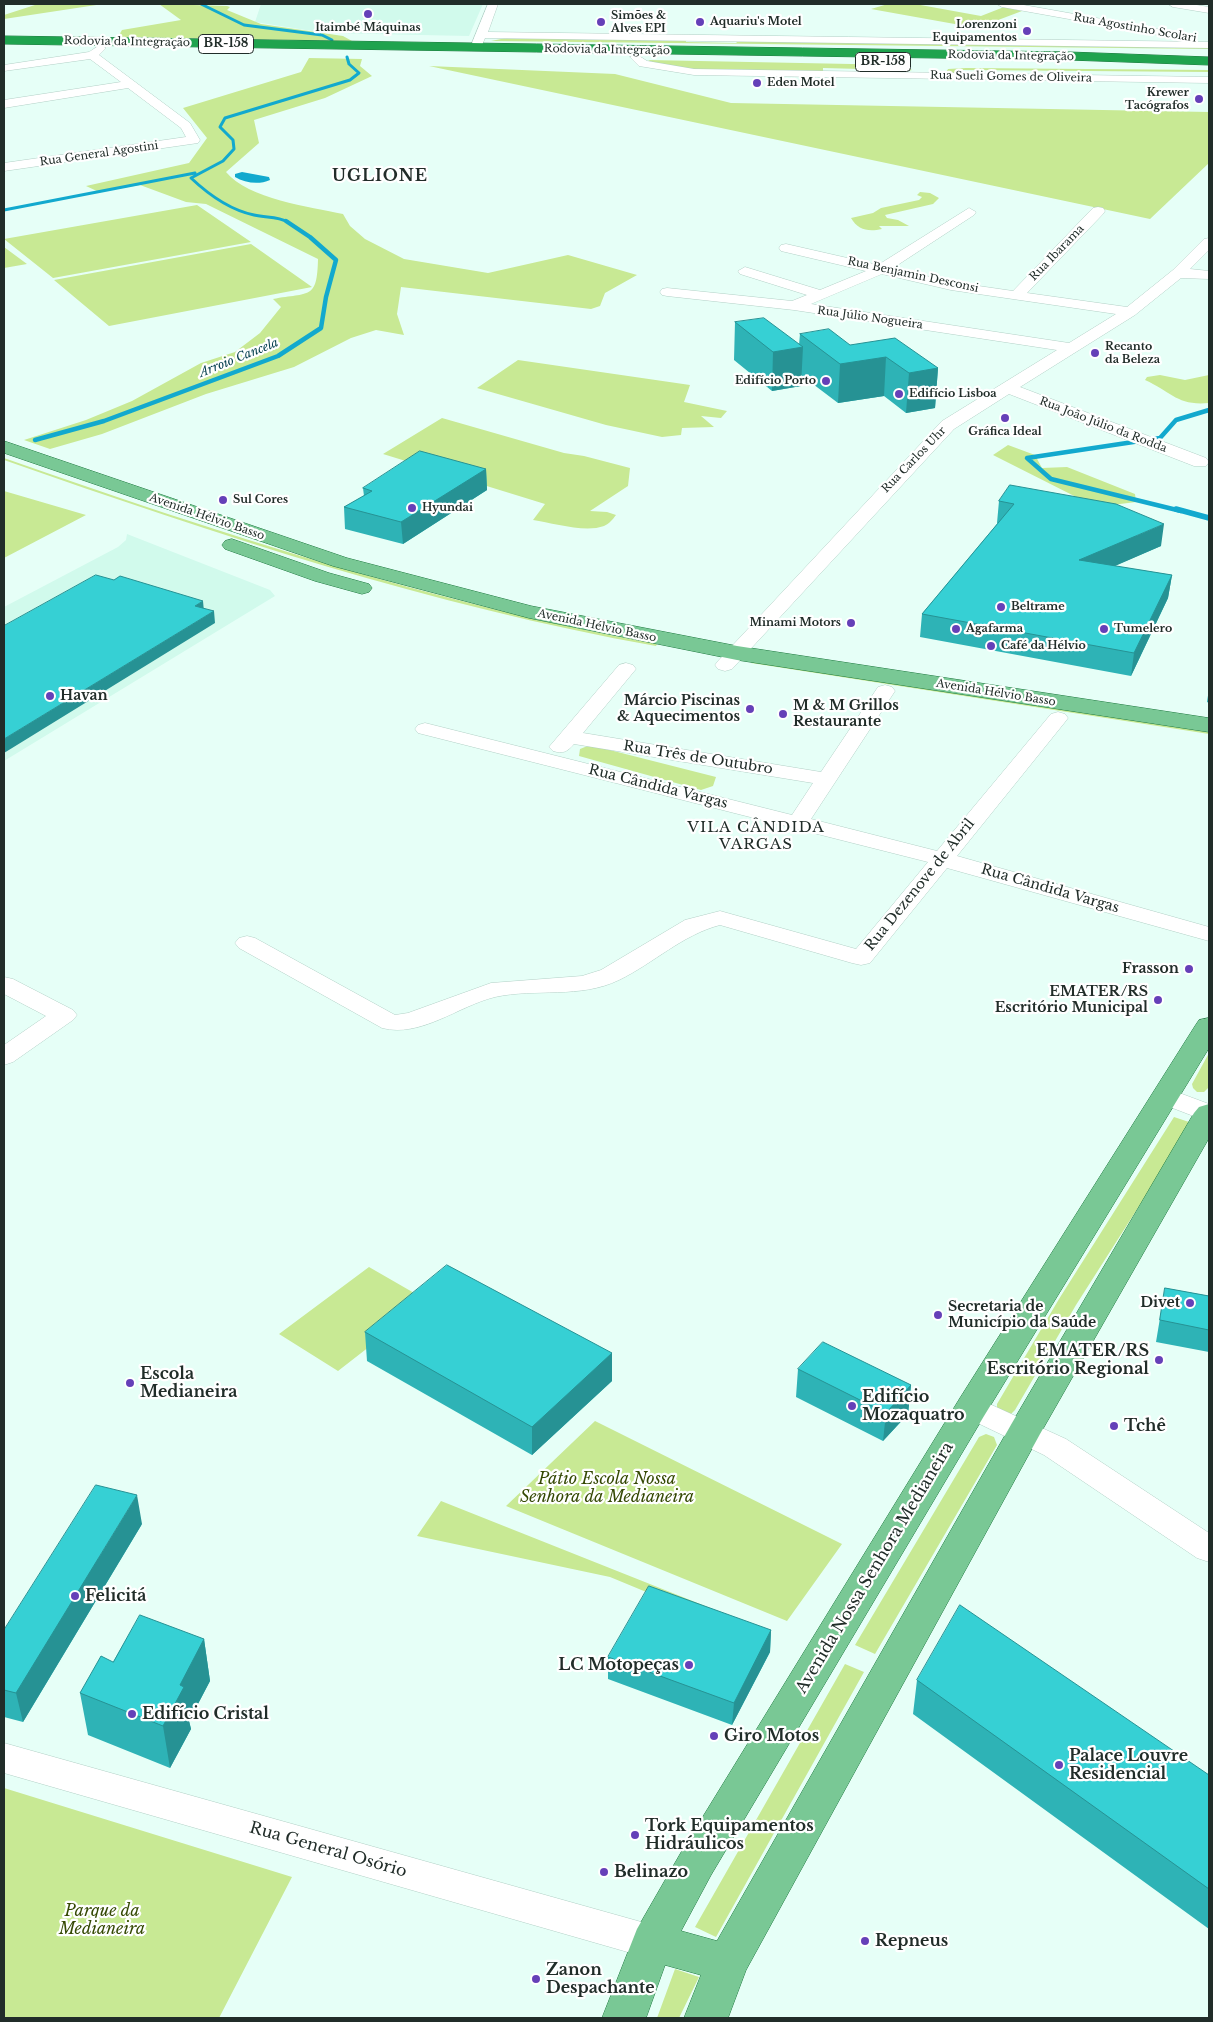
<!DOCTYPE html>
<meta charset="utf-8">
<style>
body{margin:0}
#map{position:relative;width:1213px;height:2022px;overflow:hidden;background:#e6fff7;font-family:"Libre Baskerville",serif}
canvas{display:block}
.frame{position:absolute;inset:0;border:5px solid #212d29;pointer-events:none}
</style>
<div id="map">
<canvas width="1213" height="2022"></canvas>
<div class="frame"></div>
</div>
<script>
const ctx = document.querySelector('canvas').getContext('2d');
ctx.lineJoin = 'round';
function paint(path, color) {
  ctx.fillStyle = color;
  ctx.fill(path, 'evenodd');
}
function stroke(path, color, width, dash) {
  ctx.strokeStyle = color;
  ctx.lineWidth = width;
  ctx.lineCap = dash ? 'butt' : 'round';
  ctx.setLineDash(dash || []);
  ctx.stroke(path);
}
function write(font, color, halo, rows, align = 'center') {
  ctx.font = font + ' "Libre Baskerville",serif';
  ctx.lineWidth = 4.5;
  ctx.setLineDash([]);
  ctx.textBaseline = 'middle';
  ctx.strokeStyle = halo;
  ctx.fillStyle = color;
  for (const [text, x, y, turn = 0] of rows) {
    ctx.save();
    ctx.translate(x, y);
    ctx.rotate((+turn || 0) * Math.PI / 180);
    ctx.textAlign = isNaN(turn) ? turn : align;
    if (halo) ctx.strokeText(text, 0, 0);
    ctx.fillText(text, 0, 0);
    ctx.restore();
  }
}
const built = new Path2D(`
 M261 4H483L469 36 325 33 255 22Z
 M127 534 270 590 275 596 4 761V607L118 547 126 540Z`);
const green = new Path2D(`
 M38 4H103L4 19V15Z
 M159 4 227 6 230 7 227 10 261 24 343 36 352 41 118 37 122 30 181 20Z
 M888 4H915L981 16 1004 7 1022 11 977 28 871 9Z
 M511 37 686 39V42L736 43 739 40 1209 47V49L491 41Z
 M309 58 362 59 360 66 372 76 325 98 254 120 259 143 226 172C248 199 310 207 343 214L350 226 365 239 404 259 488 273 568 255 637 275 605 293 600 306 591 309 401 287 397 314 404 335 376 330 351 338 294 367 206 394 102 434 50 449 24 440 86 420 132 401 201 363 235 352 260 333 281 307 273 299C310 292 317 300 318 259L206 204 186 202 140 185 99 192 86 186 189 163 207 138 183 108 301 72Z
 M648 60 902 65 912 70 901 73 900 70 823 68V72C784 71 677 76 648 60Z
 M429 66 615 74 731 103 1209 112V163L1150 219Z
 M966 68 1209 70V72L963 70 962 74 951 73 947 71 948 69Z
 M920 192 930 193 939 198 933 204 885 215 887 218 898 220 909 226H879L882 229C868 232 858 230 851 218L873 213 881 208 919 200 922 197 917 195Z
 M197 205 251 242 53 278 4 239Z
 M251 244 312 287 109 326 54 280Z
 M4 247 27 264 4 268Z
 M518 360 690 385 684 402 727 411 721 418 701 416 714 427 682 428 681 435 662 437 606 425 477 388Z
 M1160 375 1185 380 1209 375V403C1177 406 1172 392 1145 380L1147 377Z
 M442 418 564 453 584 456 630 468 628 486 590 511 607 512 616 515C613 519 609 524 604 526 585 533 553 523 533 520L545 504 383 454Z
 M1008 445 1035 455 1042 468 1067 467 1135 494 1136 502 1096 507 993 455Z
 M4 458C218 533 433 603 657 644L656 646C431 606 218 535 4 460Z
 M4 491 86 515 4 558Z
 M752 661 1209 732V734L751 663Z
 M590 745 716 777 713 786 701 790 579 756 580 749Z
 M1209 1053V1087L1204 1092H1197L1193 1088 1192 1084Z
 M1174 1117 1192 1123 1076 1305 1015 1410 1011 1414H1006L997 1409V1404L1059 1299Z
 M369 1267 428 1301 338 1371 279 1334Z
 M595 1421 842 1544 787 1621 506 1506Z
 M986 1434 994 1437 997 1445 875 1654 855 1645 979 1437Z
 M441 1501 748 1623 743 1632 610 1577 417 1536Z
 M845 1664 864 1672 716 1937 695 1927Z
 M4 1788 292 1877 219 2018H4Z
 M675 1969 699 1977 679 2018H657Z`);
const water = new Path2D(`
 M242 172 269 177 270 180C259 185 245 183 235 177V174Z`);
const streamFar2 = new Path2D(`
 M201 4 244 25 322 35 332 40
 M4 210 195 173
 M288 222C277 216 267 218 254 215 230 210 209 195 191 178L223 161 234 149 233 140 220 127 225 118 350 80 359 73 349 64 347 57`);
const streamFar1 = new Path2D(`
 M35 440 104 421 278 356 321 328 326 297 336 260 310 237 286 221
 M1181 511 1051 479 1027 458 1160 438 1176 420 1209 410`);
const stream = new Path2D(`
 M1176 509 1209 518`);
const minor = new Path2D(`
 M488 4H498L488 32 1209 42V48L485 38 480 50H472L470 48Z
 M997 4H1018L1158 29 1163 32 1158 35 1002 7Z
 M1168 4H1190L1209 7V13L1173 7Z
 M100 45 106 48 99 55 190 123 200 140 198 143 4 171V163L186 137 181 128 128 88 4 108V100L121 82 90 59 4 71V65L89 52Z
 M636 54 647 61 694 69 1209 77V83L694 75 639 66 630 57Z
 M1098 207 1103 208 1105 211 1103 214 1027 293 1127 307 1173 270 1204 239 1209 238V250L1190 269 1209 271V279L1181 278 1135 315 1020 387 1206 458 1209 462 1206 466H1194L1009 394 954 429 732 669 725 671 718 669 715 665 718 661 942 421 1057 350 794 310 667 296 662 295 660 292 662 289 667 288 792 301 807 295 740 274 738 271 745 267 820 290 866 271 781 251 779 248 781 245 786 244 878 265 969 208 976 212 974 215 893 268 951 282 1013 291 1093 208ZM882 274 951 290 1116 314 1069 343 811 304Z
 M626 663 633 665 636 669 583 733 821 772 878 687 885 685 892 687 895 691 811 819 937 851 1051 714 1058 712 1065 714 1068 718 1065 722 957 856 1209 927V941L947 868 870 963 861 965 852 963 720 925C682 935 654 963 619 980 580 999 536 988 495 997 458 1006 421 1038 382 1028L239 948 235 943 239 938 247 936 255 938 395 1015 408 1013 491 983 582 976 601 970 685 920 720 911 856 949 928 862 418 733 415 729 418 725 425 723 792 815 813 783 574 744C567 752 563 754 553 751L549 747 619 665Z
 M4 977 13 979 73 1010 77 1015 73 1020 13 1062 4 1065V1045L46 1016 4 994Z
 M1166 1088 1209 1104V1122L1157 1102 1153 1096 1157 1090Z
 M972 1396 1066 1439 1209 1533V1562L1197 1558 1044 1455 961 1415 957 1407 961 1399Z
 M4 1743 652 1925 666 1930 671 1942 666 1954 652 1959 4 1773Z`);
const major = new Path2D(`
 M4 441 347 558 531 606 737 646 1209 718V732L737 660 529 618 333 566 4 453Z
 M232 539 329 573 369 584 372 588 369 592 362 594 315 581 225 549 222 545 225 541Z
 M1209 1018V1048L984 1416 711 1875 681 1931 717 1941 1012 1423 1194 1113 1199 1107 1209 1104V1138L1040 1434 746 1970 728 2018H684L701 1975 665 1965 646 2018H602L637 1929 683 1849 960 1398 1195 1026 1199 1020Z`);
const highway = new Path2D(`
 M4 36 1069 52 1209 57V65L1069 60 4 44Z`);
const wall = new Path2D(`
 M735 322 799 345 800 334 850 345 938 368 935 408 906 413 884 396 838 403 801 375V386L772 391 734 360Z
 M486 469 487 490 403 544 345 529 344 507 364 496 363 488Z
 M1010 485 1161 546 1114 566 1172 575 1168 598 1131 676 920 637 922 614 998 523H997L999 501Z
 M1209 689V703L1207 702Z
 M1165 1288 1209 1296V1352L1156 1342Z
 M365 1332 612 1353V1381L532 1455 367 1361Z
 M798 1369 911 1385 908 1414 883 1441 796 1397Z
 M142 1524 23 1722 4 1717V1630Z
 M771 1630 770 1652 732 1725 608 1679V1657Z
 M204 1639 210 1681 189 1721 191 1729 170 1768 88 1735 80 1693 113 1662Z
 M917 1680 1209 1775V1929L913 1714Z`);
const shadedWall = new Path2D(`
 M803 347 801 386 772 391 773 352Z
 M886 357 884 396 838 403 840 364Z
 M938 368 935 408 906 413 909 373Z
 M486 469 487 490 403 544 401 522Z
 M1164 524 1161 546 1076 583 1079 560Z
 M1172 575 1168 598 1131 676 1134 653Z
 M203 601 204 612 195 606Z
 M214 611 215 623 4 753V739Z
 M612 1353V1381L532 1455V1427Z
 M911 1385 908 1414 883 1441 886 1413Z
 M137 1495 142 1524 23 1722 16 1693Z
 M771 1630 770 1652 732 1725 734 1703Z
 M204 1639 210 1681 189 1721 191 1729 170 1768 163 1726 180 1685Z`);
const building = new Path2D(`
 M764 318 803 347 773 352 735 322Z
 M829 329 850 345 895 338 938 368 909 373 886 357 840 364 800 334Z
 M420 451 486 469 401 522 344 507 372 491 363 488Z
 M1010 485 1116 504 1164 524 1079 560 1172 575 1134 653 922 614 1014 504 999 501Z
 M96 575 114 580 120 576 203 601 195 606 214 611 4 739V626Z
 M447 1265 612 1353 532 1427 365 1332Z
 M1165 1288 1209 1296V1330L1160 1320Z
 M823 1342 911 1385 886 1413 798 1369Z
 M96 1485 137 1495 16 1693 4 1690V1630Z
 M649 1586 771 1630 734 1703 608 1657Z
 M960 1605 1209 1775V1889L917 1680Z
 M140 1615 204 1639 180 1685 184 1687 163 1726 80 1693 101 1656 113 1662Z`);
const markers = [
 [368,14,5,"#6540b8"],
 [601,22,5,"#6540b8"],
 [700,22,5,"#6540b8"],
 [1027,31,5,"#6540b8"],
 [757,83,5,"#6540b8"],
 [1199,99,5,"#6540b8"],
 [1095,353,5,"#6540b8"],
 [826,381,5,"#6540b8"],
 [899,394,5,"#6540b8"],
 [1005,418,5,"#6540b8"],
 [223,500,5,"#6540b8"],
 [412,508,5,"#6540b8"],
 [1001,607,5,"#6540b8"],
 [851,623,5,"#6540b8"],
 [956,629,5,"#6540b8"],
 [1104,629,5,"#6540b8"],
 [991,646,5,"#6540b8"],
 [50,696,5,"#6540b8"],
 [750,709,5,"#6540b8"],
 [783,714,5,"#6540b8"],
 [1189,969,5,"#6540b8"],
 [1158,1000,5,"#6540b8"],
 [1190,1303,5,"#6540b8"],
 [938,1315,5,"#6540b8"],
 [1159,1360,5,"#6540b8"],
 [130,1383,5,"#6540b8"],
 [852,1406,5,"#6540b8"],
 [1114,1426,5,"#6540b8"],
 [75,1596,5,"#6540b8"],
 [689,1665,5,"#6540b8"],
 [132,1714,5,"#6540b8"],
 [714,1736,5,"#6540b8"],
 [1059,1765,5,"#6540b8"],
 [635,1835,5,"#6540b8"],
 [604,1872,5,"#6540b8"],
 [865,1941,5,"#6540b8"],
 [536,1979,5,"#6540b8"]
];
const farPoinames = [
 ["Simões &",611,16],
 ["Alves EPI",611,29],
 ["Aquariu's Motel",710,22],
 ["Lorenzoni",1017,25,"right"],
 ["Equipamentos",1017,38,"right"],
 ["Itaimbé Máquinas",368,28,"center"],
 ["Eden Motel",767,83],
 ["Krewer",1189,93,"right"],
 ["Tacógrafos",1189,106,"right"],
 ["Recanto",1105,347],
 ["da Beleza",1105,360],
 ["Edifício Porto",816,381,"right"],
 ["Edifício Lisboa",909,394],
 ["Gráfica Ideal",1005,432,"center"],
 ["Sul Cores",233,500],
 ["Hyundai",422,508],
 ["Beltrame",1011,607],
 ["Minami Motors",841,623,"right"],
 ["Agafarma",966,629],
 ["Tumelero",1114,629],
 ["Café da Hélvio",1001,646]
];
const farStreetnames = [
 ["Rua Agostinho Scolari",1135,28,10],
 ["Rodovia da Integração",127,42,1],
 ["Rodovia da Integração",607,50,1],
 ["Rodovia da Integração",1011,56,1],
 ["Rua Sueli Gomes de Oliveira",1011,77,1],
 ["Rua General Agostini",99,154,-8],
 ["Rua Ibarama",1057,253,-46],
 ["Rua Benjamin Desconsi",913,275,12],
 ["Rua Júlio Nogueira",870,318,8],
 ["Rua João Júlio da Rodda",1103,425,21],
 ["Rua Carlos Uhr",914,460,-46],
 ["Avenida Hélvio Basso",207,517,19],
 ["Avenida Hélvio Basso",597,626,12],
 ["Avenida Hélvio Basso",996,693,9]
];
const shields = [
 [226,44,55],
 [883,62,55]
];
const shieldNames = [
 ["BR-158",226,44],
 ["BR-158",883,62]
];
const farWaternames = [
 ["Arroio Cancela",239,358,-22]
];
const poiNames = [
 ["Havan",60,696,"left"],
 ["Márcio Piscinas",740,701],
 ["& Aquecimentos",740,717],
 ["M & M Grillos",793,706,"left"],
 ["Restaurante",793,722,"left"],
 ["Frasson",1179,969],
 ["EMATER/RS",1148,992],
 ["Escritório Municipal",1148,1008],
 ["Divet",1180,1303],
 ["Secretaria de",948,1307,"left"],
 ["Município da Saúde",948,1323,"left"]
];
const streetNames = [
 ["Rua Três de Outubro",698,758,9],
 ["Rua Cândida Vargas",658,787,14],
 ["Rua Dezenove de Abril",920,885,-51],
 ["Rua Cândida Vargas",1050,889,16]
];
const neighbourhoodNames = [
 ["VILA CÂNDIDA",756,828],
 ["VARGAS",756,845]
];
const farDistrictnames = [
 ["UGLIONE",380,176]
];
const nearPoinames = [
 ["EMATER/RS",1149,1351,"right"],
 ["Escritório Regional",1149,1369,"right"],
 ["Escola",140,1374],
 ["Medianeira",140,1392],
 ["Edifício",862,1397],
 ["Mozaquatro",862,1415],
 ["Tchê",1124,1426],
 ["Felicitá",85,1596],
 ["LC Motopeças",679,1665,"right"],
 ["Edifício Cristal",142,1714],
 ["Giro Motos",724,1736],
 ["Palace Louvre",1069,1756],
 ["Residencial",1069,1774],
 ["Tork Equipamentos",645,1826],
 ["Hidráulicos",645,1844],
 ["Belinazo",614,1872],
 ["Repneus",875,1941],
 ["Zanon",546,1970],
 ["Despachante",546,1988]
];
const nearParknames = [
 ["Pátio Escola Nossa",607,1479],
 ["Senhora da Medianeira",607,1497],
 ["Parque da",102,1911],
 ["Medianeira",102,1929]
];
const nearStreetnames = [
 ["Avenida Nossa Senhora Medianeira",875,1568,-59],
 ["Rua General Osório",328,1850,16]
];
paint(built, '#d1faec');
paint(green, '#c8e994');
paint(water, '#12a9ce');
stroke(streamFar2, '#12a9ce', 3);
stroke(streamFar1, '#12a9ce', 4.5);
stroke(stream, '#12a9ce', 5.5);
stroke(minor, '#b2d0c6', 1);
stroke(major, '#207a41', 1);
stroke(highway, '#207a41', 1);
paint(minor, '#fff');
paint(major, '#79c895');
paint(highway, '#1fa34e');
paint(wall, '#2eb3b6');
paint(shadedWall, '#269294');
paint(building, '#36d0d4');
stroke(building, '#269294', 1);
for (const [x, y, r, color] of markers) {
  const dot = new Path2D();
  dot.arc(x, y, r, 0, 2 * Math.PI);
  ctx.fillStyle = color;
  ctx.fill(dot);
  stroke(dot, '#fff', 2);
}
write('bold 11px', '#212d29', '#fff', farPoinames, 'left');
write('11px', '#212d29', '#fff', farStreetnames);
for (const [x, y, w] of shields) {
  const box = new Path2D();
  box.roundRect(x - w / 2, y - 9.5, w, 19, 4);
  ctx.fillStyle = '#fff';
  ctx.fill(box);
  stroke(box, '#212d29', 1);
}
write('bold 12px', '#212d29', null, shieldNames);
write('italic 12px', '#003c4b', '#fff', farWaternames);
write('bold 14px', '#212d29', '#fff', poiNames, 'right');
write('14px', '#212d29', '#fff', streetNames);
ctx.letterSpacing = '1px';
write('15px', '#212d29', '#fff', neighbourhoodNames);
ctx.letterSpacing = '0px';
ctx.letterSpacing = '1px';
write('bold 16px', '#212d29', '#fff', farDistrictnames);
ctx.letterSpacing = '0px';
write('bold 16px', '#212d29', '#fff', nearPoinames, 'left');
write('italic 16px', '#354904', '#fff', nearParknames);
write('16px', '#212d29', '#fff', nearStreetnames);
</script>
